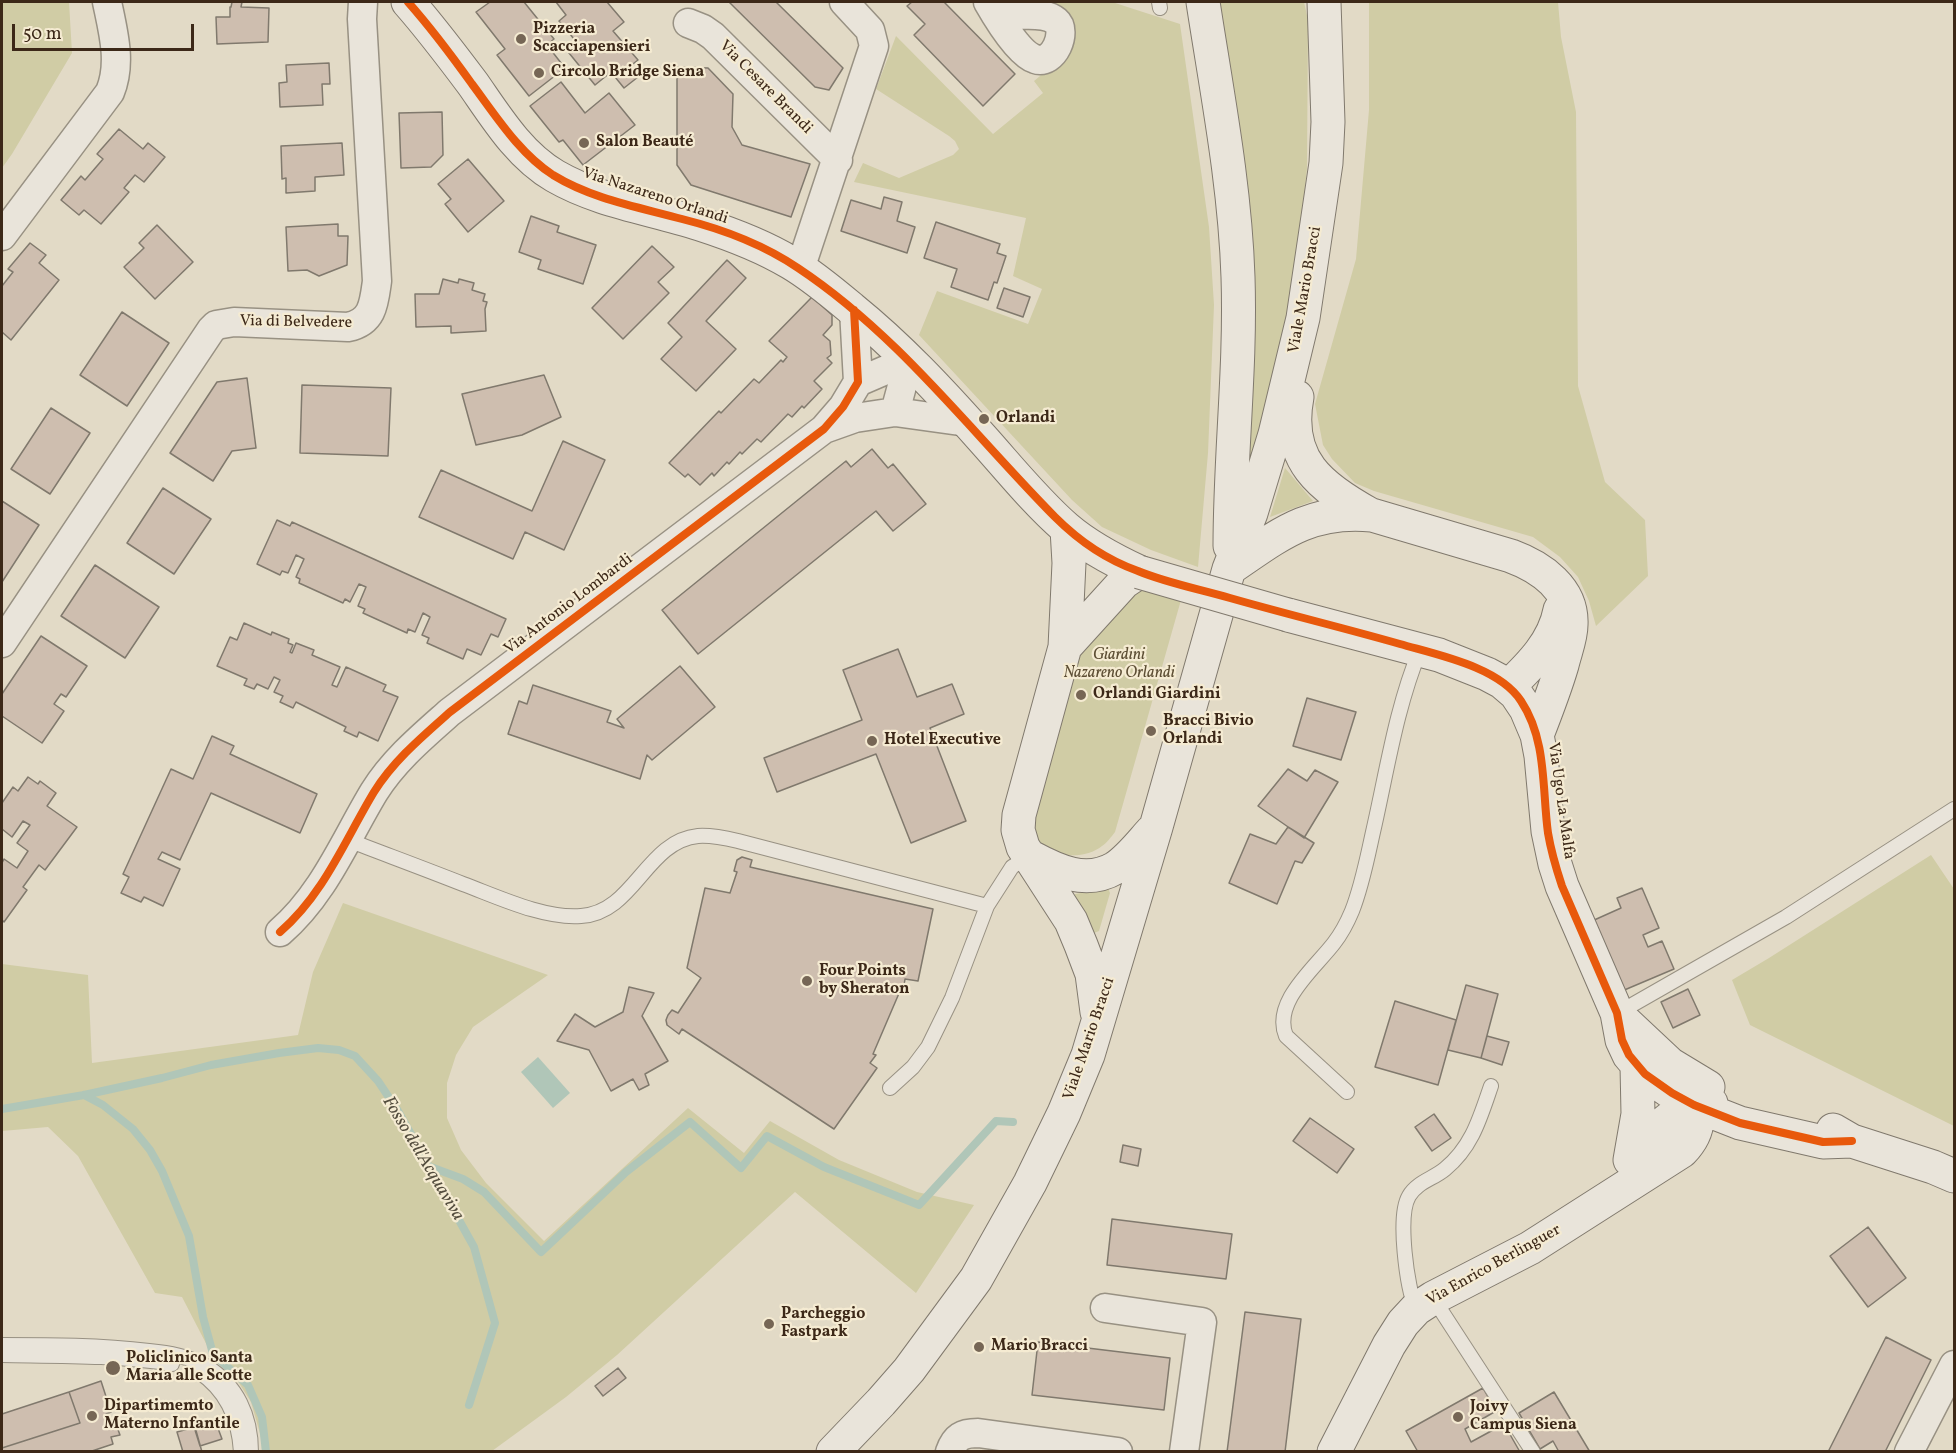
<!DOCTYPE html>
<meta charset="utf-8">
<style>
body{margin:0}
#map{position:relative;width:1956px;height:1453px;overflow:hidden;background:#e2dac6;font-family:Vollkorn,serif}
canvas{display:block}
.frame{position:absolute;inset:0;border:3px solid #3c2818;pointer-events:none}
.scale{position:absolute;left:12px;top:24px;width:182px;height:27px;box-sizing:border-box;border:3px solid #3c2818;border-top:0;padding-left:8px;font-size:18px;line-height:21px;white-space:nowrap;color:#3c2818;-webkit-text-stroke:4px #f5ebd2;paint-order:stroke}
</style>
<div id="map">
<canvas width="1956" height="1453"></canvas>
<div class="frame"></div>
<div class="scale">50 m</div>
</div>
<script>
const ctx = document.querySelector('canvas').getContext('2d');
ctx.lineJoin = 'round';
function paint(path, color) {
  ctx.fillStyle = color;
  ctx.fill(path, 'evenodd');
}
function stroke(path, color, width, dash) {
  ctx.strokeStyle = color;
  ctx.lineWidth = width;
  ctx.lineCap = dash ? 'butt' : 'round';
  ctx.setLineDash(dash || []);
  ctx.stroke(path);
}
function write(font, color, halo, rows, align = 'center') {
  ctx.font = font + ' Vollkorn,serif';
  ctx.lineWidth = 4.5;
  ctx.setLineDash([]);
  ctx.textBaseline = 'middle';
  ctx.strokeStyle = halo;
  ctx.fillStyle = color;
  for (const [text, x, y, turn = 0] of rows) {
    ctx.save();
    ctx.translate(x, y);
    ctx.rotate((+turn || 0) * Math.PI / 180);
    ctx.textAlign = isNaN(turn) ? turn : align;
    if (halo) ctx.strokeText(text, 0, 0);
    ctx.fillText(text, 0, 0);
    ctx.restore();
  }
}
const green = new Path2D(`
 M2 2H69L72 53 12 154 2 168Z
 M1014 2H1112L1180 24 1209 227 1214 305 1208 453 1198 567 1151 550 1102 527 1072 500 919 335 937 291 1028 324 1042 289 1013 276 1026 218 854 182 863 163 899 178 953 155 959 149 955 141 949 136 876 89 896 36 993 134 1043 93 1034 81 1063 57 1067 51Z
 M1218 2H1304L1308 20 1307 168 1293 313 1253 475 1243 472 1254 371V326Z
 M1369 2H1558L1561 37 1576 112 1578 386 1605 482 1645 520 1648 576 1596 626 1589 601 1578 577 1560 557 1533 537 1374 491 1355 483 1332 459 1323 445 1315 404 1356 259 1369 110Z
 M1285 468 1313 501 1270 517Z
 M1134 586 1181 600 1115 832C1111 837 1107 843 1102 846 1082 862 1040 858 1034 829 1033 825 1035 819 1035 815L1082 643Z
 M1931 855 1954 889V1126L1750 1025 1732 980 1769 958Z
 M1108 888 1110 893 1099 931 1094 933 1075 897V894Z
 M343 903 548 975 473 1027 456 1055 447 1083V1118L461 1150 486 1183 544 1241 688 1108 744 1153 770 1121 839 1160 917 1192 974 1205 916 1293 795 1192 617 1355 566 1397 492 1451H262L261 1437 251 1402 237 1380 212 1355 182 1297 155 1293 78 1156 48 1127 2 1131V964L88 975 92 1063 298 1035 313 972Z`);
const water = new Path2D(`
 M538 1057 570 1093 553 1108 521 1072Z`);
const stream = new Path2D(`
 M84 1095 103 1105 133 1129 150 1150 162 1171 189 1236 203 1317 213 1354 248 1385 262 1417 266 1452
 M2 1109 84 1095 162 1078 211 1065 279 1053 318 1048 339 1050 355 1056 378 1081 398 1111 474 1247 495 1323 469 1405
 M428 1166 463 1179 484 1192 541 1252 626 1172 690 1122 741 1168 767 1136 824 1167 919 1205 996 1121 1013 1122`);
const building = new Path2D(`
 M232 2H242L241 7 269 8 268 42 217 44 216 17H230V7H231Z
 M490 2H524L554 39 547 45 565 68 529 96 497 55 505 49 476 12Z
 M556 2H607L624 22 613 31 638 60 629 67 638 77 624 88 611 72 595 85 569 53 579 45 559 21 566 15Z
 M729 2H776L843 68 829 90 815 87Z
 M912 2H944L1015 74 983 106 914 35 925 24 907 6Z
 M329 63 330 84H322L323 105 280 107 279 83 287 82 286 65Z
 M677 67 708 68 733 94 732 127 742 145 810 164 791 217 691 185 677 165Z
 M561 82 585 113 609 93 635 125 583 165 563 140 559 142 530 106Z
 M442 112 443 155 431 167 401 168 399 113Z
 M119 129 143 149 148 143 165 157 144 182 135 175 124 188 129 192 101 224 84 210 79 215 61 200 81 176 85 180 103 159 97 154Z
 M342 143 344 175 315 177V191L286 193V178L282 179 281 146Z
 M468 159 504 201 468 232 445 204 451 199 438 184Z
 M884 197 902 202 897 221 915 227 907 253 841 231 851 200 881 209Z
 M531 216 559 226 557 232 596 245 583 284 538 269 541 260 519 252Z
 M936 222 1000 244 997 253 1006 256 997 283 994 282 988 300 951 287 957 269 924 258Z
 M338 224V236H348L347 265 319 276 307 270 288 271 286 227Z
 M157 225 193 262 155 299 124 267 144 248 139 243Z
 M30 243 46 255 39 263 59 280 11 340 2 332V286L13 272 8 269Z
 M652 246 674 267 658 282 669 293 623 339 592 308Z
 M727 260 746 278 706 321 736 349 696 391 661 359 682 337 668 323Z
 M443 279 458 283 459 279 474 283 472 290 485 294 483 301 487 302 485 309 486 331 451 333V326L416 327 415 294H439Z
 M1004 288 1030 297 1023 317 997 308Z
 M812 297 832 315V325L823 335 830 341 831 355 827 358 832 363 814 381 822 389 804 408 802 406 792 417 788 414 761 442 757 439 742 454 740 452 729 464 727 462 714 476 712 473 700 485 688 474 685 477 669 463 719 411 721 413 754 379 759 383 781 360 783 362 787 357 769 341Z
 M122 312 169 343 127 406 80 375Z
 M544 375 561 417 522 435 476 445 462 394Z
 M247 378 256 448 232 451 213 481 170 453 217 382Z
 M302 385 391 388 388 456 300 453Z
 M51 408 90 433 50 494 11 469Z
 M563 441 605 460 564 550 525 532 513 559 419 517 441 470 532 511Z
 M872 449 888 468 893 464 926 504 893 531 876 511 698 654 662 610 846 461 851 467Z
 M163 488 211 519 174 574 127 543Z
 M2 501 39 525 2 582Z
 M277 520 290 526 292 522 506 619 498 637 491 634 481 655 467 649 463 659 427 643 429 638 422 635 430 617 423 613 415 632 408 629 407 633 363 613 365 609 358 606 366 587 359 584 350 602 345 599 343 603 299 583 300 579 296 577 304 559 296 555 288 573 282 571 280 575 257 564Z
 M95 565 159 607 125 658 61 616Z
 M244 623 271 635 272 632 289 639 288 643 293 645 290 652 292 653 296 643 314 650 312 655 340 667 332 685 337 687 346 667 386 685 383 691 398 697 378 741 359 732 357 737 344 731 346 727 296 702 293 708 280 702 283 696 274 692 280 680 274 677 268 689 257 684 254 689 244 685 247 679 217 666 230 637 237 640Z
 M41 636 87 666 66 697 61 694 54 704 64 711 42 743 2 716V694Z
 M898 649 917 697 952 684 964 714 930 728 966 821 911 843 876 754 777 792 764 758 862 720 843 670Z
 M680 666 715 707 652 760 647 755 640 779 508 734 519 701 527 704 533 685 611 711 607 722 624 728 617 719Z
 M1307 698 1356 712 1341 760 1293 746Z
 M212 736 234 746 230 754 317 794 300 833 211 793 180 860 162 852 158 859 180 869 163 906 144 897 141 902 121 893 129 877 123 874 171 769 193 779Z
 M1288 769 1307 781 1315 770 1338 782 1304 838 1258 806Z
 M28 777 38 784 40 781 56 793 47 806 77 827 45 870 39 865 23 887 27 890 4 922 2 920V863L4 859 17 868 28 851 17 843 30 825 23 821 12 837 2 829V803L13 787 18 791Z
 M1288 827 1314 843 1302 863 1295 861 1277 904 1229 883 1250 834 1276 844Z
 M742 857 752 860 750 867 933 909 918 981 905 979 903 992 900 991 873 1054 876 1055 870 1063 877 1068 834 1129 682 1029 679 1034 667 1025 666 1020 668 1015 672 1010 678 1013 701 978 687 968 705 888 730 893 737 872 734 871 737 860Z
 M1642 888 1659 928 1643 935 1648 947 1662 941 1674 969 1622 991 1592 921 1621 908 1617 898Z
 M1466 985 1498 994 1481 1058 1448 1050Z
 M629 987 654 993 642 1016 668 1061 645 1074 649 1085 639 1090 633 1079 611 1091 589 1050 557 1041 575 1014 595 1027 623 1012Z
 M1688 989 1700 1015 1673 1028 1661 1002Z
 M1395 1001 1456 1020 1438 1085 1375 1067Z
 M1487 1036 1509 1042 1502 1065 1481 1058Z
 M1434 1114 1451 1138 1432 1151 1415 1127Z
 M1310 1118 1354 1149 1337 1173 1293 1141Z
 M1123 1145 1141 1149 1138 1166 1120 1162Z
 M1112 1219 1232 1234 1226 1279 1107 1265Z
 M1868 1227 1906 1278 1868 1307 1830 1256Z
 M1245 1312 1301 1319 1285 1452H1227Z
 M1886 1337 1931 1360 1885 1452H1828Z
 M1038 1342 1170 1358 1164 1410 1032 1395Z
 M618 1368 626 1378 603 1396 595 1386Z
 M101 1381 111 1412 106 1414 108 1421 114 1419 120 1435 111 1437 113 1444 89 1452H2V1448L80 1423 69 1392Z
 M1483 1388 1496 1411 1465 1429 1471 1442 1504 1424 1520 1452H1418L1406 1431Z
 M69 1392 80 1423 2 1448V1414Z
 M1554 1392 1590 1452H1559L1553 1441 1540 1449 1519 1413Z
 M216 1423 222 1439 200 1446 195 1430Z
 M195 1427 202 1452H183L177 1432Z`);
const lane = new Path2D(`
 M1159 2 1160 8
 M348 840C387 855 425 869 463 884 498 897 544 919 581 916 634 913 646 841 698 836 711 835 725 838 738 841L987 906
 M1618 1013 1786 917 1954 809
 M890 1088 913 1067 928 1047 952 998 987 906 1012 867 1021 861 1031 857
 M1347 1092 1286 1036C1272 1002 1315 968 1334 943 1341 934 1347 923 1352 911 1362 886 1367 859 1373 832 1387 771 1396 708 1420 650
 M1433 1298 1533 1452
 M1416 1309C1407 1288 1397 1216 1409 1196 1417 1182 1433 1179 1445 1169 1472 1147 1480 1118 1491 1086
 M2 1345C51 1345 100 1345 149 1351 168 1353 189 1356 206 1366 237 1385 251 1416 251 1452
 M2 1355C58 1356 116 1355 172 1364
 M199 1372C226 1390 239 1419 241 1452`);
const street = new Path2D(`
 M988 2C996 16 1019 54 1035 59 1054 66 1068 31 1056 21 1044 11 1025 17 1011 13 1003 11 997 6 991 2
 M688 23 703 29 713 36 838 160
 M2 236 110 92C122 63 113 31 107 2
 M800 269 874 46 870 30 844 2
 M858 382 909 360
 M895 412 909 360
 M824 429 855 418 895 412 967 422
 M2 643 211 330 216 325 234 322 348 327C373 322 374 303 377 281L362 19 363 2
 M280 932C324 894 345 840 374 792 394 760 423 736 450 712L824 429 843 407 858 382 854 310
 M1105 1308 1202 1322 1184 1452
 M950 1452C955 1437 962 1433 978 1433L1118 1452
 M1909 1452 1954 1365`);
const secondary = new Path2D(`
 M408 2C431 28 452 56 473 84 496 117 519 155 555 176 600 202 651 208 700 224 731 234 763 246 791 263 813 276 833 293 852 309 899 347 941 392 981 437 1008 467 1035 501 1066 528 1087 546 1113 560 1139 572
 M1203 2C1217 93 1235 185 1238 277 1241 367 1230 456 1230 546
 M1297 397C1285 460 1320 487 1371 515
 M1067 529 1069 563 1065 647 1019 815 1018 830 1023 847 1071 921 1081 945 1092 974 1097 1012
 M1229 569C1279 535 1309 509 1372 515L1511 556C1541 567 1573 589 1571 625 1571 638 1565 652 1562 665 1555 689 1546 712 1537 735
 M1288 615 1439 655 1487 674 1502 682 1516 694 1526 709 1537 735 1541 756 1548 831 1555 864 1562 886 1617 1013 1622 1040 1629 1055 1645 1074 1672 1093 1694 1105 1740 1123 1823 1142 1852 1141
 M1065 647 1124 582 1139 572
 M1508 687C1531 665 1554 642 1560 610
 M1031 857C1057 871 1086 885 1115 868 1129 859 1141 843 1152 831
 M1622 1019 1670 1064 1708 1087
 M1833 1130 1852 1141 1933 1167 1954 1176
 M1632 1154C1655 1132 1676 1103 1711 1103
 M1630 1160 1638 1114 1637 1066
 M833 1452 881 1402 909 1370 976 1279 1030 1183 1064 1113 1088 1055 1156 827 1229 569 1251 513 1275 434 1303 318 1326 163 1328 122 1324 2
 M1334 1452 1389 1345 1403 1323 1416 1309 1433 1298 1530 1248 1682 1151C1701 1131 1702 1111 1686 1089`);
const secondaryBridge = new Path2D(`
 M1139 572 1288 615`);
const cycleway = new Path2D(`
 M408 2C431 28 452 56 472 84 496 116 519 153 553 175 592 199 638 207 682 219 722 229 764 245 798 268 899 335 971 432 1055 517 1078 540 1107 560 1138 571 1167 583 1199 589 1230 598 1286 614 1344 628 1400 644 1438 655 1499 667 1521 701 1547 740 1542 789 1548 833 1551 851 1556 868 1562 886L1617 1013 1622 1040 1629 1055 1645 1074 1672 1093 1694 1105 1740 1123 1823 1142 1852 1141
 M280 932C324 894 345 840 374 792 394 760 423 736 450 712L824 429 843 407 858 382 854 310`);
const markers = [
 [521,39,6,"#766655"],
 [539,73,6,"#766655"],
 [584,143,6,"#766655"],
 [984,419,6,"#766655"],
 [1081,695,6,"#766655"],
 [1151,731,6,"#766655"],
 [872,741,6,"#766655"],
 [807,981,6,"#766655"],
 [769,1324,6,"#766655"],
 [979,1347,6,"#766655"],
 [113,1368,8,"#766655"],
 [92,1416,6,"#766655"],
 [1458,1417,6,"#766655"]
];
const poiNames = [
 ["Pizzeria",533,30],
 ["Scacciapensieri",533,48],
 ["Circolo Bridge Siena",551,73],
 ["Salon Beauté",596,143],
 ["Orlandi",996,419],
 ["Orlandi Giardini",1093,695],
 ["Bracci Bivio",1163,722],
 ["Orlandi",1163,740],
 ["Hotel Executive",884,741],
 ["Four Points",819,972],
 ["by Sheraton",819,990],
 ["Parcheggio",781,1315],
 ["Fastpark",781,1333],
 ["Mario Bracci",991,1347],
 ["Policlinico Santa",126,1359],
 ["Maria alle Scotte",126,1377],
 ["Dipartimemto",104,1407],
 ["Materno Infantile",104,1425],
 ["Joivy",1470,1408],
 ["Campus Siena",1470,1426]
];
const streetNames = [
 ["Via Cesare Brandi",765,88,45],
 ["Via Nazareno Orlandi",655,197,18],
 ["Viale Mario Bracci",1306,290,-80],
 ["Via di Belvedere",296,323,1],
 ["Via Antonio Lombardi",569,605,-37],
 ["Via Ugo La Malfa",1560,801,82],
 ["Viale Mario Bracci",1090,1039,-71],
 ["Via Enrico Berlinguer",1494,1266,-29]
];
const parkNames = [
 ["Giardini",1119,656],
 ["Nazareno Orlandi",1119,674]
];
const waterNames = [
 ["Fosso dell'Acquaviva",422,1159,59]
];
paint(green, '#d0cca5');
paint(water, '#b0c6b8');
stroke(stream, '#b0c6b8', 8);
paint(building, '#cebeaf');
stroke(building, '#80796d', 1.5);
stroke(lane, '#989183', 16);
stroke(street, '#989183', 31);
stroke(secondary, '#80796d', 35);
stroke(lane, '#e9e4da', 14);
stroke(street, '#e9e4da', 28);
stroke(secondary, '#e9e4da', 33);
stroke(secondaryBridge, '#80796d', 35, []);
stroke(secondaryBridge, '#e9e4da', 33);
stroke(cycleway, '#e8590c', 8);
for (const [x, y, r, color] of markers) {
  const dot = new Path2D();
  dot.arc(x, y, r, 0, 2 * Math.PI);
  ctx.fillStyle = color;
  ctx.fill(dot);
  stroke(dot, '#f5ebd2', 2);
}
write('bold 16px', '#3c2818', '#f5ebd2', poiNames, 'left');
write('16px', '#3c2818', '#f5ebd2', streetNames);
write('italic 16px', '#5d4e34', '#f5ebd2', parkNames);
write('italic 18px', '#544d3e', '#f5ebd2', waterNames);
</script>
